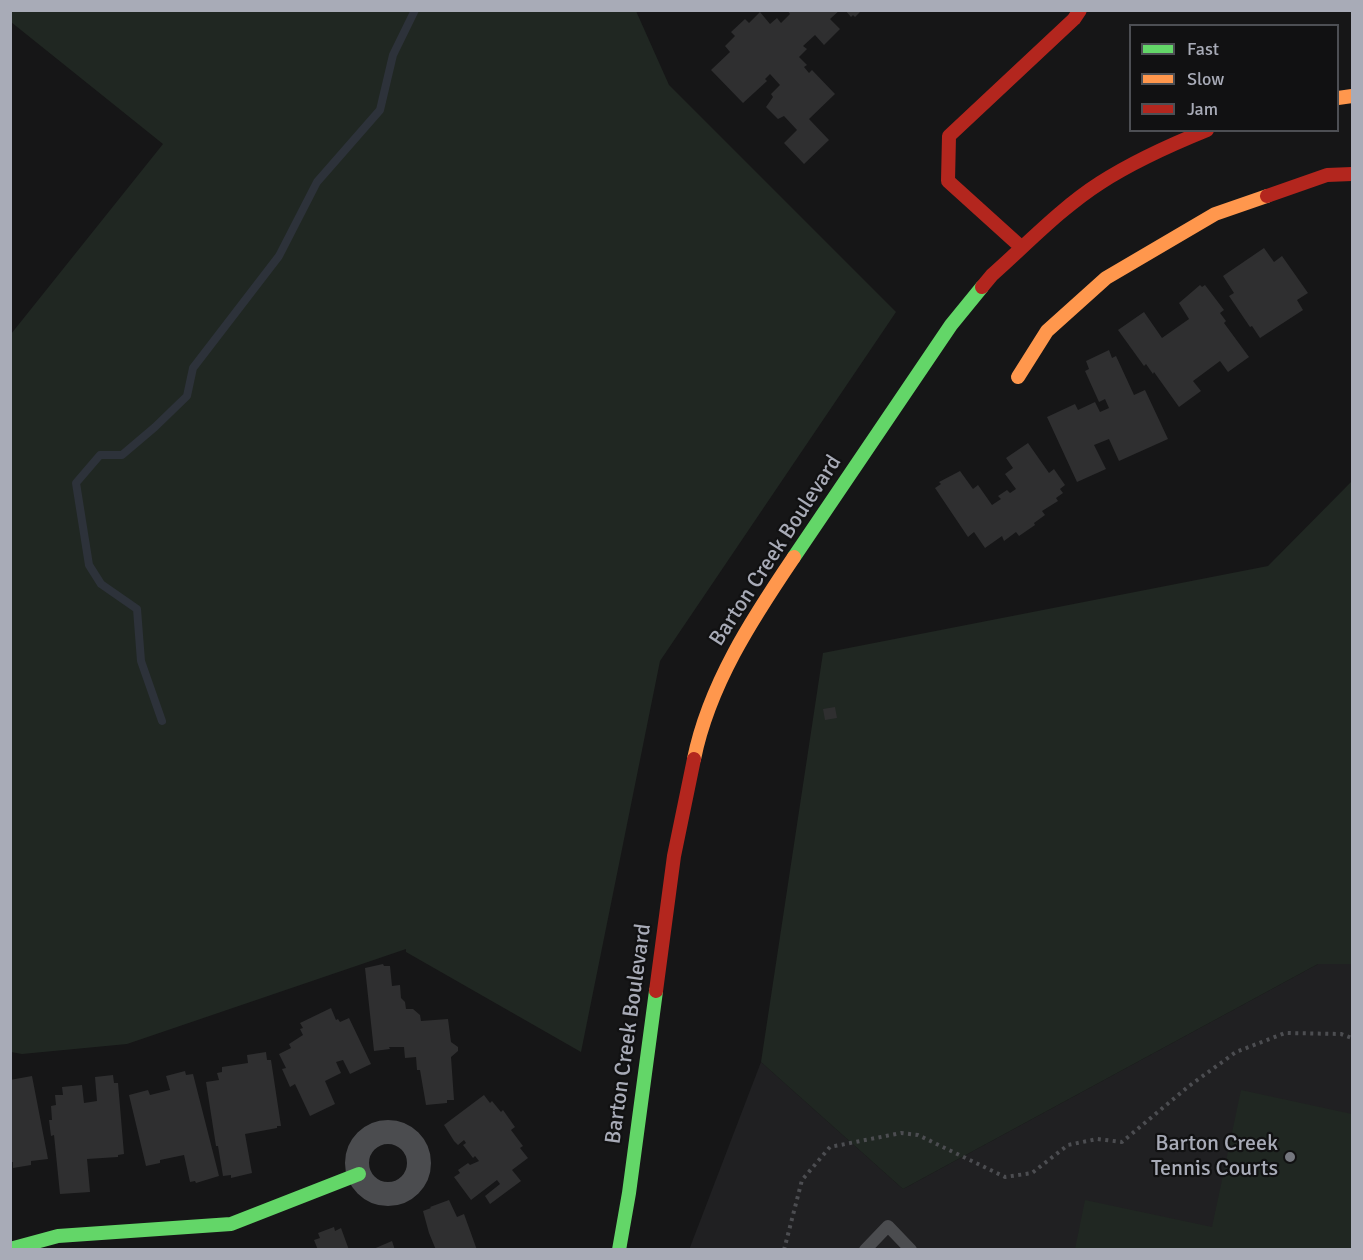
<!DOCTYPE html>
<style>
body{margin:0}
#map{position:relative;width:1363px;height:1260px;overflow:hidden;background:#161617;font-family:Signika,sans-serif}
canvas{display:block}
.frame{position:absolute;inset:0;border:12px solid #a8abb7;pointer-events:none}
.legend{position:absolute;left:1129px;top:24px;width:210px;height:108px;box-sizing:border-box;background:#111112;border:2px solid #4d4f54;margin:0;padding:8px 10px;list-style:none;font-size:18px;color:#a8abb7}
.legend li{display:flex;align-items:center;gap:12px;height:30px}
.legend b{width:30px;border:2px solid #4d4f54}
</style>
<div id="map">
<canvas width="1363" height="1260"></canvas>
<div class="frame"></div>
<ul class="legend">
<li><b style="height:8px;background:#63d668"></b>Fast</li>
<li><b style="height:8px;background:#ff974d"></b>Slow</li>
<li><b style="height:8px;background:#b3261e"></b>Jam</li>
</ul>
</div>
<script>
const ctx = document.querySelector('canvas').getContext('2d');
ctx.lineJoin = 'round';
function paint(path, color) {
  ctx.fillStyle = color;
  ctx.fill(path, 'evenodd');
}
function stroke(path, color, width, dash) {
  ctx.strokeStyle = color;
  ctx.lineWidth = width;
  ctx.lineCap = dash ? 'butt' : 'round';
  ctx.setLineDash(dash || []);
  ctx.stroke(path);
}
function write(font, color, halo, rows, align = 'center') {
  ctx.font = font + ' Signika,sans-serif';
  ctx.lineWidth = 4.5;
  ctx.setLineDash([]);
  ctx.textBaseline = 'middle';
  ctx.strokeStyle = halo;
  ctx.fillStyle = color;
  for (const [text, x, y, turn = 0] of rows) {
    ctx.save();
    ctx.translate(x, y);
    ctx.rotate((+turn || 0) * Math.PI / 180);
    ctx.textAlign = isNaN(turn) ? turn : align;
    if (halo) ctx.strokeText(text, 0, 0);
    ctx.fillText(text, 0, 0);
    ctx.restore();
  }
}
const built = new Path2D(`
 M1318 964H1352V1249L689 1250 761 1062 903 1189Z`);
const green = new Path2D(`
 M10 11H636L669 85 896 312 660 661 581 1052 406 952V949L127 1044 22 1054 11 1052V334L163 144 11 22Z
 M1352 481V964H1318L903 1189 761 1062 823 653 1268 566Z
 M1241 1090 1352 1114V1249H1075L1085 1200 1212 1227Z`);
const stream = new Path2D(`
 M162 721 141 661 137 609 101 584 89 565 76 483 100 455H122L155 427 187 396 193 368 279 256 317 182 380 110 393 55 415 10`);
const building = new Path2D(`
 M787 10H840L830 19 840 29 824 45 815 35 803 46 807 49 799 57 807 65 804 67 809 73 812 70 835 94 809 119 829 140 804 164 784 143 797 130 784 116 778 119 766 107 773 97 771 94 780 85 770 74 765 79 767 81 743 103 711 70 730 52 725 46 735 36 731 32 745 19 749 23 760 12 770 24 777 18 781 23 790 14Z
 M845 10H862L855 17 853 15 851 17Z
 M1264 248 1274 262 1282 256 1308 293 1297 300 1303 310 1260 338 1252 326 1250 327 1229 296 1234 293 1223 276Z
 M1200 285 1202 287 1205 285 1224 310 1220 313 1226 321 1224 323 1249 357 1228 372 1220 361 1193 381 1201 391 1179 407 1154 372 1153 374 1146 364 1144 366 1118 330 1144 312 1162 338 1189 319 1179 303Z
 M1109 350 1112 358 1116 356 1134 395 1145 390 1168 439 1119 461 1109 439 1094 445 1106 469 1077 482 1047 417 1075 404 1078 410 1095 402 1100 412 1109 408 1105 399 1099 402 1085 371 1089 369 1086 361Z
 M1028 443 1049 473 1054 469 1065 485 1060 489 1063 493 1056 498 1058 501 1042 511 1045 515 1034 523 1035 525 1019 536 1016 532 1004 541 1002 536 985 548 974 532 968 537 935 488 941 484 939 482 960 471 973 489 978 485 992 505 1001 499 998 496 1007 490 1010 493 1016 489 1005 474 1013 468 1006 458Z
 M835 707 837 718 825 720 823 709Z
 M383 964 384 966H390L392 986 400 985 401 998 405 1002 406 1009H413L420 1015 421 1021 448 1019 451 1042 458 1047V1051L451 1057 454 1100H447V1103L426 1105 420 1070H417L416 1057 405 1058 404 1047H389L390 1049 374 1051 365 968Z
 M331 1008 336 1020 338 1019 340 1022 349 1018 371 1064 350 1074 343 1060 336 1062 341 1073 325 1081 335 1104 310 1116 295 1084 290 1087 282 1069 286 1068 279 1054 291 1048 289 1044 303 1035 300 1029 303 1028 300 1023Z
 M266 1052 267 1060H271L281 1126H277V1128L245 1134 252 1173 231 1178V1175L223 1176 218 1146H216L206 1082 219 1080 217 1073 222 1072V1067L248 1063 247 1055Z
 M185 1071 186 1075 193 1074 219 1176 196 1183 195 1181 190 1182 184 1155 160 1160V1163L146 1166 129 1095 148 1090 150 1095 170 1090 166 1076Z
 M113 1075 114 1083H118L124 1154 118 1155V1157L87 1159 90 1192 60 1194 54 1135 51 1136 49 1120H52L51 1106 56 1105 55 1095H63L62 1087 82 1085 84 1103 97 1101 95 1077Z
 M32 1076 48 1159 31 1161V1165L13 1168V1162H10V1080Z
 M484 1095 490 1103 492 1101 501 1112 503 1110 515 1127 511 1130 523 1146 520 1148 528 1158 512 1170 521 1181 490 1204 485 1196 500 1184 497 1180 471 1200 454 1177 460 1173 458 1170 468 1163 470 1165 479 1161 475 1156 473 1158 463 1145 466 1143 464 1140 458 1145 454 1141 444 1125Z
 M449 1200 457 1217 464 1214 477 1250H436L429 1233 423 1211 431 1208 430 1207Z
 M334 1227 335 1231 341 1228 349 1250H318L314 1240 320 1238 318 1233Z
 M392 1241 395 1250H371Z`);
const path = new Path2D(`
 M784 1250 802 1180 830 1147 901 1133 918 1135 1005 1177 1032 1173 1068 1145 1097 1139 1122 1142 1189 1086 1236 1052 1285 1033 1341 1034 1352 1038`);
const lane = new Path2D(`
 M865 1250 888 1226 911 1250`);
const street = new Path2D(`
 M357 1163a31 31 0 1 1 62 0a31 31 0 1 1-62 0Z`);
const fast = new Path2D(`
 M794 557 951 325 982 287
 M10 1249 58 1236 231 1224 359 1174
 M619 1250 629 1193 656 991`);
const slow = new Path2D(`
 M1338 98 1352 96
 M1018 377 1047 331 1106 278 1215 214 1267 196
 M694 759C709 685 752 619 794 557`);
const jam = new Path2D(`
 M1267 196 1327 175 1352 174
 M1021 247 948 181 949 136 1074 19 1080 10
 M982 287 992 275C1027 244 1061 208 1100 183 1134 161 1170 145 1207 130
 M656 991 674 856 694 759`);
const markers = [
 [1290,1157,6,"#75777f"]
];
const streetNames = [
 ["Barton Creek Boulevard",776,551,-57],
 ["Barton Creek Boulevard",629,1034,-82]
];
const poiNames = [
 ["Barton Creek",1278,1144],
 ["Tennis Courts",1278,1169]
];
paint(built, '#202022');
paint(green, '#202722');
stroke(stream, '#2d323a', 8);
paint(building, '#2f2f30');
stroke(path, '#4c4d51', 4, [3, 4.5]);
stroke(lane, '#4b4c4f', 12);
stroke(street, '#4b4c4f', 24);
stroke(fast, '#63d668', 14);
stroke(slow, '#ff974d', 14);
stroke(jam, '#b3261e', 14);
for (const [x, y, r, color] of markers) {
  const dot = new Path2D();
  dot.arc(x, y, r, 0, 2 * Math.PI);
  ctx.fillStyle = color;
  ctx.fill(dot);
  stroke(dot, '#111112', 2);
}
write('22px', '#a8abb7', '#111112', streetNames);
write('22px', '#a8abb7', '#111112', poiNames, 'right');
</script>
